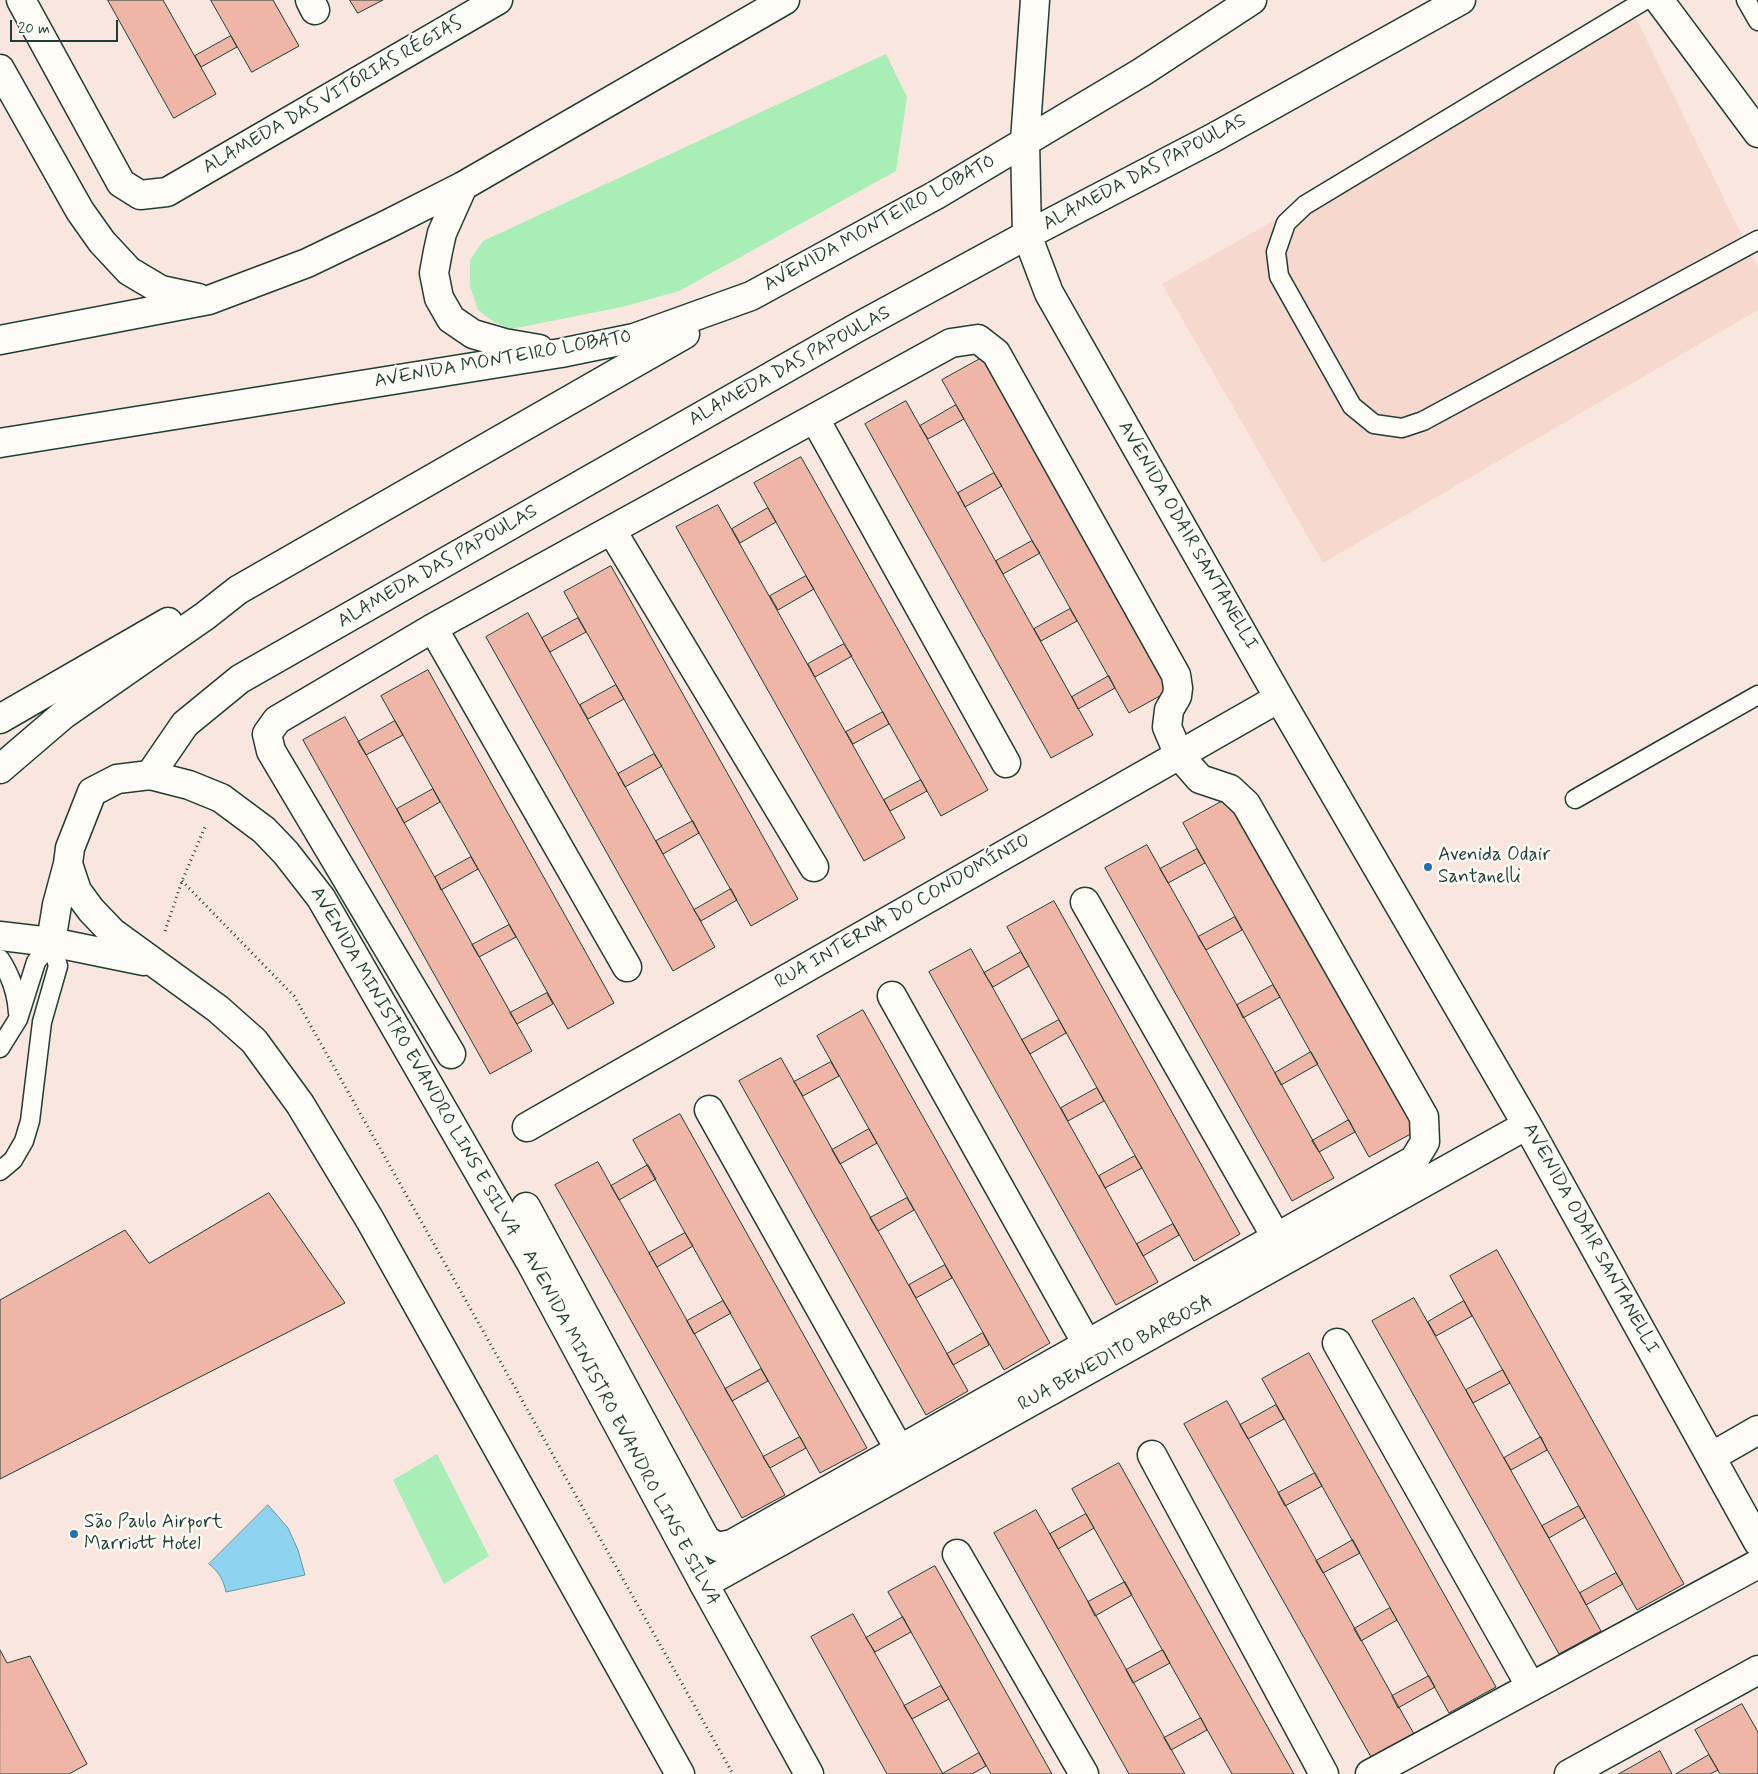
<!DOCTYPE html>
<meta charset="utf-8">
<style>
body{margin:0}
#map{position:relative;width:1758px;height:1774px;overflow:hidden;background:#f9e7df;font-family:Mynerve,sans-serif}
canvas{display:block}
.scale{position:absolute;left:10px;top:20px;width:108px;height:22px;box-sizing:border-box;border:2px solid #1f3d34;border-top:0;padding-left:6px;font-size:15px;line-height:18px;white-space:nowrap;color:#1f3d34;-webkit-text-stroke:4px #fdfcf7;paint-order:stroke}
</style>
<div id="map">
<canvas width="1758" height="1774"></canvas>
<div class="scale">20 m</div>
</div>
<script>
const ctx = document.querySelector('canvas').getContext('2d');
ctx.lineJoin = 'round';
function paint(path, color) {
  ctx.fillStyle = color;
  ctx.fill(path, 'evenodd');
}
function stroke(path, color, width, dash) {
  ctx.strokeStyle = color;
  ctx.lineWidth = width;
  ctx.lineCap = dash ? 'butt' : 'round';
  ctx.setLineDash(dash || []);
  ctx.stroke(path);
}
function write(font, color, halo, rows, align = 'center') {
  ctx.font = font + ' Mynerve,sans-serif';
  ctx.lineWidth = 5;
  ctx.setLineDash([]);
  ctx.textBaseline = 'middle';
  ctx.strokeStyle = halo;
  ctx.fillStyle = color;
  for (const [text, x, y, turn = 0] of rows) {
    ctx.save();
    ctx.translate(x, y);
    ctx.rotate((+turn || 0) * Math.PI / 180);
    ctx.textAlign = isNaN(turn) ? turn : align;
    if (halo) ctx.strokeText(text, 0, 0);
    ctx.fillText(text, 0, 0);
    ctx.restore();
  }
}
const built = new Path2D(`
 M1635 16 1758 269V310L1323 563 1162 284Z`);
const green = new Path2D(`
 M886 54 907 97 896 171 679 291 622 307 511 329 494 322 478 310 470 286V260L483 241Z
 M437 1454 489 1556 444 1584 393 1480Z`);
const water = new Path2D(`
 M268 1505 288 1528 298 1550 305 1575 226 1592C223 1579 219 1572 209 1564Z`);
const building = new Path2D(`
 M108 0H163L216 94 174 118Z
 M211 0H273L299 46 252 72Z
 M350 0H383L358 13Z
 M231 36 237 47 201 67 195 56Z
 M989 354 1176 687 1129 713 942 380Z
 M906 401 1093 735 1051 758 865 424Z
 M956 405 964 419 928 439 920 426Z
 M801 457 988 790 941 816 754 483Z
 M994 473 1002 486 965 507 958 493Z
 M718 505 905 838 864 861 676 527Z
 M768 508 776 522 740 543 732 529Z
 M1032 541 1040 553 1003 574 996 561Z
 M611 566 798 899 751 926 564 592Z
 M806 576 814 589 778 610 770 596Z
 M1070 609 1077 621 1041 641 1034 629Z
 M528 613 715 947 673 971 486 637Z
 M578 618 586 632 550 652 542 638Z
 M844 644 852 656 815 677 808 664Z
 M428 670 614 1003 568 1029 381 696Z
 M1109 676 1115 688 1078 709 1072 697Z
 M616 685 624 699 588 719 580 705Z
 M883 712 889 724 853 744 846 732Z
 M345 717 532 1051 490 1074 303 740Z
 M395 721 403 735 366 755 358 742Z
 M654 754 662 766 625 787 618 774Z
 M921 780 927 791 890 811 884 800Z
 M433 789 440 802 404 823 397 809Z
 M1230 797 1416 1131 1369 1157 1183 823Z
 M693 821 699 833 663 854 656 841Z
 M1147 845 1334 1178 1292 1201 1105 868Z
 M1197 849 1205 863 1168 883 1160 869Z
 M471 857 478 869 441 890 435 877Z
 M731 889 737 900 701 921 694 910Z
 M1054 901 1240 1234 1194 1261 1007 927Z
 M1235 917 1242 930 1206 950 1198 937Z
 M509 925 516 937 479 957 472 945Z
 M971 949 1158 1282 1116 1305 929 972Z
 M1021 952 1029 966 993 987 984 973Z
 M1273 985 1280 997 1243 1018 1237 1005Z
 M547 993 553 1004 517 1024 510 1013Z
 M863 1010 1050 1343 1004 1370 817 1036Z
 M1059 1020 1066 1033 1030 1054 1022 1040Z
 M1311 1052 1318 1064 1281 1085 1275 1073Z
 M781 1058 968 1391 926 1415 739 1081Z
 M831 1062 839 1076 803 1096 794 1082Z
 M1097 1088 1104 1101 1068 1121 1061 1108Z
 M680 1114 867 1448 820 1473 633 1140Z
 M1349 1120 1355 1132 1319 1152 1312 1141Z
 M869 1129 877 1143 840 1164 832 1150Z
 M1135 1156 1142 1168 1105 1188 1099 1176Z
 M598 1162 785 1495 742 1518 555 1185Z
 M648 1165 656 1179 619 1200 611 1186Z
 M269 1193 345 1303 0 1479V1300L125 1230 149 1263Z
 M907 1198 914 1210 878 1231 870 1218Z
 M1173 1224 1179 1235 1143 1256 1137 1244Z
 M685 1233 693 1246 657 1267 649 1253Z
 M1497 1250 1684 1584 1637 1610 1450 1276Z
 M945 1265 952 1278 916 1298 909 1285Z
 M1414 1298 1601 1631 1559 1654 1372 1321Z
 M723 1301 731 1313 694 1334 687 1321Z
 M1464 1301 1472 1316 1436 1336 1428 1322Z
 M983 1333 989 1345 953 1365 947 1354Z
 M1309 1353 1496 1687 1449 1713 1262 1379Z
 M761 1369 768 1381 732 1401 725 1389Z
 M1503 1370 1510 1383 1473 1403 1466 1390Z
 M1227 1401 1414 1734 1371 1757 1184 1424Z
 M1276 1405 1284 1419 1248 1439 1240 1425Z
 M800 1437 806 1448 770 1468 763 1457Z
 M1541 1437 1547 1450 1511 1470 1504 1458Z
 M1119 1463 1294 1774H1232L1072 1489Z
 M1315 1473 1322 1486 1285 1506 1278 1493Z
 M1579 1506 1585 1517 1549 1538 1542 1526Z
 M1036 1510 1050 1534 1185 1774H1129L994 1533Z
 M1086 1514 1094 1528 1058 1549 1050 1534Z
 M1353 1540 1360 1553 1323 1573 1316 1561Z
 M935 1566 1052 1774H991L911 1632 888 1592Z
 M1616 1573 1623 1584 1586 1605 1580 1593Z
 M1125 1582 1132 1595 1095 1616 1088 1602Z
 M1390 1608 1397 1620 1361 1641 1354 1629Z
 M853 1614 912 1719 943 1774H887L811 1637Z
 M903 1617 911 1632 875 1652 866 1638Z
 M0 1650 7 1663 30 1656 87 1764 69 1774H0Z
 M1163 1650 1170 1663 1133 1683 1126 1670Z
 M1429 1676 1435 1687 1398 1708 1392 1696Z
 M941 1686 949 1699 912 1719 904 1706Z
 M1742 1704 1758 1732V1774H1720L1695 1730Z
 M1201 1718 1207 1730 1171 1750 1164 1738Z
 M1660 1751 1672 1774H1619Z
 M979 1753 986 1766 972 1774H942Z
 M1709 1755 1718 1770 1710 1774H1676Z`);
const path = new Path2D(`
 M182 881 294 996 733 1774
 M165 931 182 881 205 827`);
const lane = new Path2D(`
 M1645 0 1305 205 1286 223 1276 252 1279 276 1352 406 1374 424 1402 428 1423 421 1758 240
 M1746 0 1758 21
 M1575 799 1758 695
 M0 959C11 976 17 993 18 1013
 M0 1048 18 1019 36 962 51 942
 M0 1171 13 1160 24 1141 30 1121 42 1022 58 966 51 942`);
const street = new Path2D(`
 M21 0 121 183 140 195 167 192 498 0
 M310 0 315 10
 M1659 0 1758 133
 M1025 141 1027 235 1049 293 1279 698 1527 1125 1758 1542
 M815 419 1006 763
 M612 531 814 867
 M433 628 627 967
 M150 775 185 724 240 679 858 327 1027 235 1213 138 1461 0
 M1085 902 1276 1237
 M892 996 1087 1344
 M451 1054 271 751 267 734 277 720 433 628 951 343 978 339 996 353 1176 675 1178 688 1177 696 1169 710 1167 727 1179 755 1200 779 1230 789 1246 804 1424 1117 1425 1142 1414 1160 732 1544 718 1547 706 1540 526 1207
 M709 1110 899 1449
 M527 1127 1279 698
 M1337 1343 1531 1687
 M1152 1455 1324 1774
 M1711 1457 1758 1430
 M957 1554 1084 1774
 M704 1584 1527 1125
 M1370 1774 1758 1564
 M1569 1774 1758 1670`);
const secondary = new Path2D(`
 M0 69 80 211 102 242 129 271 161 290 198 298
 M1025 141 1035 0
 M463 186 442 233 438 251 434 273 439 298 451 319 473 334 504 343 539 349
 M0 340 209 300 307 263 386 225 463 186 785 0
 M0 443 561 353 634 338 751 296 936 195 1142 72 1252 0
 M0 719 168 622
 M0 769 63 715 205 616 238 590 685 334
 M0 936 51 942 144 961
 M51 942 57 905 68 864
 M680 1774 370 1220 300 1104 254 1041 218 1009 112 932 91 910 77 891 68 864 70 848 92 792 117 779 150 775 189 785 221 798 264 830 286 853 321 898 531 1263 704 1584 809 1774`);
const markers = [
 [1428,867,5,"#1f6fb2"],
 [74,1534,5,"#1f6fb2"]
];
const streetNames = [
 ["ALAMEDA DAS VITÓRIAS RÉGIAS",333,96,-30],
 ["ALAMEDA DAS PAPOULAS",1145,173,-28],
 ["AVENIDA MONTEIRO LOBATO",880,224,-29],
 ["AVENIDA MONTEIRO LOBATO",503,360,-10],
 ["ALAMEDA DAS PAPOULAS",790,367,-29],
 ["AVENIDA ODAIR SANTANELLI",1187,536,60],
 ["ALAMEDA DAS PAPOULAS",438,567,-30],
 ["RUA INTERNA DO CONDOMÍNIO",903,912,-30],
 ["AVENIDA MINISTRO EVANDRO LINS E SILVA",414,1062,60],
 ["AVENIDA ODAIR SANTANELLI",1590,1239,61],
 ["RUA BENEDITO BARBOSA",1116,1354,-29],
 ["AVENIDA MINISTRO EVANDRO LINS E SILVA",620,1428,62]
];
const poiNames = [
 ["Avenida Odair",1438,856],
 ["Santanelli",1438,878],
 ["São Paulo Airport",84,1523],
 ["Marriott Hotel",84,1545]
];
paint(built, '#f6d8ce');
paint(green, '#a9edb7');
paint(water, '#8ed3f0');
stroke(water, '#6297a5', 1);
paint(building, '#efb6a7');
stroke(building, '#1f3d34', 1);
stroke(lane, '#1f3d34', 21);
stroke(street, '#1f3d34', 31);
stroke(secondary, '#1f3d34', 31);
stroke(path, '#1f3d34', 3, [1, 4]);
stroke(lane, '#fdfcf7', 18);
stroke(street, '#fdfcf7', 28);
stroke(secondary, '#fdfcf7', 28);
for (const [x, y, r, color] of markers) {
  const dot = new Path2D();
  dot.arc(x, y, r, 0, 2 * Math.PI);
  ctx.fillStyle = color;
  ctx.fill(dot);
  stroke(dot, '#fdfcf7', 2);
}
write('19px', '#1f3d34', '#fdfcf7', streetNames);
write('19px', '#1f3d34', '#fdfcf7', poiNames, 'left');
</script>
